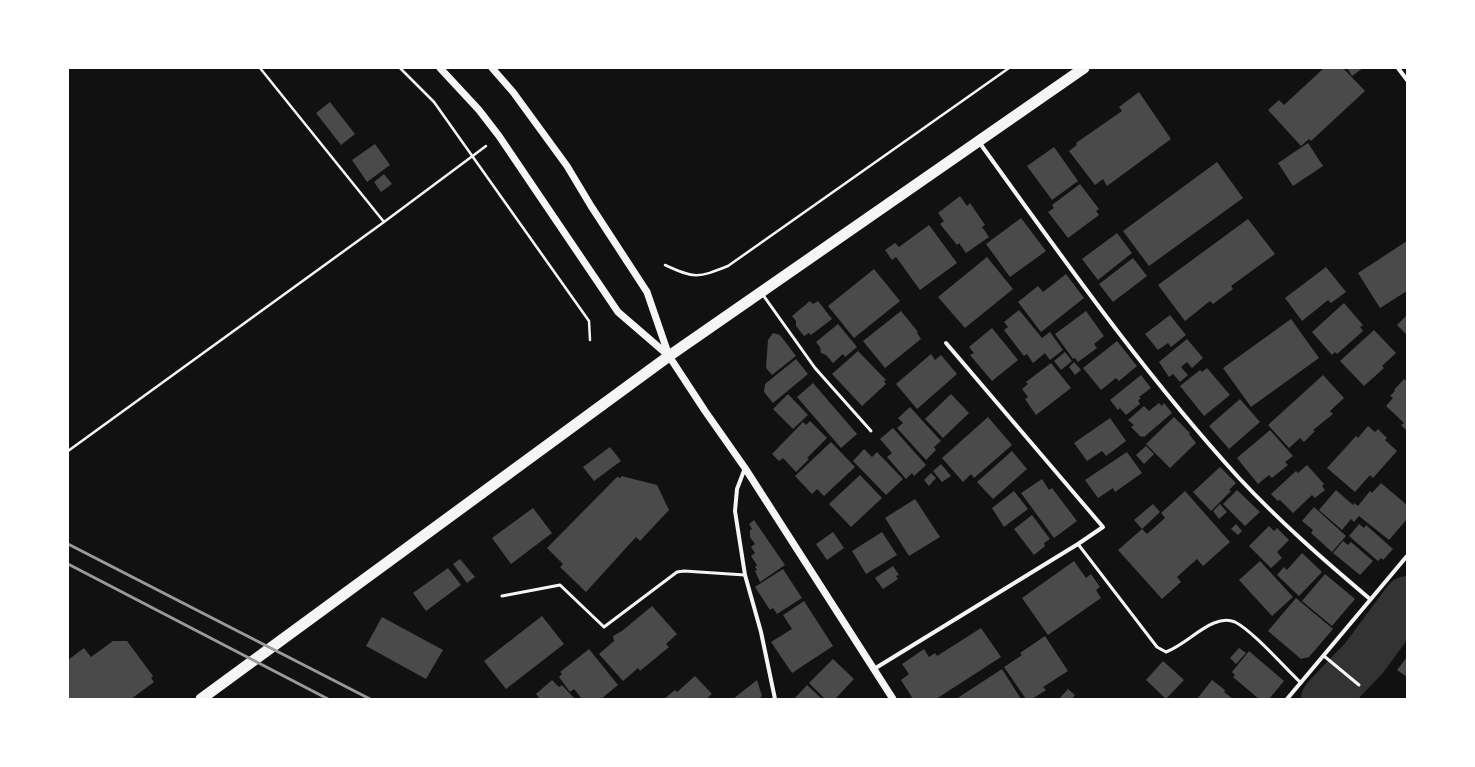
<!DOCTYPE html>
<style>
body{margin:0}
#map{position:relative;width:1475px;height:767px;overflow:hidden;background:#111;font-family:"PT Sans Narrow",sans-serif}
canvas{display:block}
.frame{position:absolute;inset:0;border:69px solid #fff;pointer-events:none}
</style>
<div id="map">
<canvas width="1475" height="767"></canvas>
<div class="frame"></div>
</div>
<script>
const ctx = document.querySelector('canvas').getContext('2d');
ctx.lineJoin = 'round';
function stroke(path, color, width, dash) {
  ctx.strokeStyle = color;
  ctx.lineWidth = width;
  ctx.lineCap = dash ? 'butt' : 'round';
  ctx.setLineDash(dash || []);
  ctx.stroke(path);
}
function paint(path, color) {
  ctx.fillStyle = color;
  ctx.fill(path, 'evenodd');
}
const river = new Path2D(`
 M1325 699 1364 658 1407 600`);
const building = new Path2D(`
 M1324 68H1343L1365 91 1311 141 1309 139 1301 146 1268 110 1279 100 1284 105Z
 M1347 68H1363L1352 76Z
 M1139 92 1171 139 1107 186 1103 179 1095 185 1069 151 1077 145 1076 143 1122 111 1119 107Z
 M330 102 355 134 341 145 316 113Z
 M1308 143 1323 166 1293 186 1278 163Z
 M375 144 390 165 367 182 352 160Z
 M1054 147 1078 181 1052 200 1027 166Z
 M1217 162 1243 198 1149 266 1123 231Z
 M384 174 392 184 381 192 374 182Z
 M1080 184 1099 209 1096 211 1099 215 1068 238 1048 212 1054 208 1052 205Z
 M960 196 967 206 970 203 985 225 982 227 989 237 966 253 959 243 957 245 940 224 944 221 938 213Z
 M1021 218 1046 251 1010 277 986 244Z
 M1248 219 1275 254 1231 286 1233 289 1213 304 1210 301 1185 321 1158 285Z
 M929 225 957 263 920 290 896 257 892 260 885 250 895 243 899 247Z
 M1117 233 1132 253 1098 280 1082 259Z
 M1407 241V291L1380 308 1358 273Z
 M987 257 1013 289 965 328 938 297Z
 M1133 258 1147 276 1113 302 1099 284Z
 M1326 267 1346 292 1331 303 1328 300 1302 321 1285 298Z
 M874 269 900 301 854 338 828 306Z
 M1066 274 1084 298 1041 332 1018 302 1038 286 1043 292Z
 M810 301 813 304 818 301 832 319 811 335 809 333 804 336 796 326V321L792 316Z
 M1344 303 1363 325 1360 327 1363 331 1337 354 1335 352 1332 355 1312 332Z
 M1019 310 1042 338 1050 332 1063 350 1050 360 1045 353 1033 363 1027 354 1024 356 1004 330 1008 327 1004 322Z
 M901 311 918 332 917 333 921 339 885 368 863 341Z
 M1086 311 1104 336 1094 344 1097 348 1078 362 1075 358 1073 359 1055 334Z
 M1170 315 1186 335 1171 347 1168 343 1158 350 1145 334Z
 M1407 315V335L1397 325Z
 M1291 319 1319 358 1251 407 1223 368Z
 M838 324 857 347 845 357 843 354 833 363 826 355 821 353 820 347 816 342Z
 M992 328 1018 360 992 381 970 355 974 353 969 347Z
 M1374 330 1396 353 1382 366 1384 368 1364 386 1340 361Z
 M773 333 780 335 796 356 772 375 766 368 768 340Z
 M1187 339 1203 358 1192 368 1187 362 1181 367 1188 375 1180 382 1173 374 1169 377 1159 362Z
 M1117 341 1137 366 1119 381 1116 378 1101 390 1083 368Z
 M858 351 886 380 884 381 886 384 862 406 832 374Z
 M1065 352 1072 361 1061 370 1054 361Z
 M931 354 935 360 941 355 957 374 917 409 896 384Z
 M796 359 808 374 773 403 764 392 765 384Z
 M1074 362 1081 370 1075 375 1069 367Z
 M1051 363 1071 388 1036 415 1025 399 1028 397 1022 389 1028 384 1026 382Z
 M1207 368 1230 395 1204 416 1180 386 1200 370 1202 372Z
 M1141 375 1151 388 1139 397 1141 398 1138 401 1140 404 1126 415 1120 408 1118 410 1110 400Z
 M1323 375 1344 398 1330 411 1333 414 1313 430 1315 431 1304 442 1300 438 1289 448 1268 425Z
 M1404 379 1407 381V431L1401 425 1404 423 1386 406 1393 398 1390 396 1395 391 1394 390Z
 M813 383 857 434 841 448 797 397Z
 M788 394 808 415 793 429 773 409Z
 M951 394 969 413 943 438 925 419Z
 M1240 399 1260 422 1229 449 1209 426Z
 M1159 403 1162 406 1164 403 1172 413 1144 437 1143 436 1141 437 1131 427 1134 425 1128 420 1144 406 1149 411Z
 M910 407 941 441 934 447 936 450 926 460 897 428 903 423 898 418Z
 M988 417 1012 445 974 478 971 474 963 482 942 458Z
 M1174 417 1190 433 1189 434 1196 443 1170 468 1146 444Z
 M1110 418 1126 441 1106 456 1102 451 1087 461 1074 443Z
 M810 421 827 438 807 458 809 459 796 472 783 458 779 461 772 454 803 422 806 425Z
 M1368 426 1375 432 1378 429 1387 438 1385 440 1397 451 1373 478 1370 475 1355 492 1327 468 1356 436 1358 438Z
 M893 428 926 465 914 476 912 473 906 479 887 457 892 453 880 439Z
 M1270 430 1293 456 1285 462 1288 465 1272 478 1269 475 1258 484 1237 458Z
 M831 442 855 467 824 496 817 489 812 494 795 476Z
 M1146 446 1154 454 1144 464 1136 455Z
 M610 447 621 461 594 481 583 467Z
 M864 449 872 457 877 452 903 479 886 495 853 461Z
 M1012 451 1027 469 993 499 977 482Z
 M1127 452 1142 473 1115 492 1113 488 1098 498 1085 480Z
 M941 464 951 476 942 482 933 471Z
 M1307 465 1324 484 1322 486 1325 490 1315 498 1312 495 1293 513 1280 500 1278 501 1271 494 1296 471 1298 473Z
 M1220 467 1236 483 1229 490 1231 491 1211 511 1193 492Z
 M931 473 936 478 929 486 924 480Z
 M860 475 882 498 851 527 829 504Z
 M621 476 657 485 669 510 640 541 636 537 586 592 560 567 563 564 547 548 617 477 621 478Z
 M1042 479 1049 490 1052 488 1077 521 1054 538 1021 493Z
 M1381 483 1407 505V519L1389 540 1359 516 1354 522 1351 519 1342 530 1319 510 1336 490 1353 505 1354 503 1358 506 1370 491 1372 493Z
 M1237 490 1260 512 1245 526 1223 504Z
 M1014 491 1028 509 1004 527 992 508Z
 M1185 491 1230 542 1203 566 1197 559 1177 577 1181 582 1162 599 1118 550 1142 529 1147 534 1165 518 1161 513Z
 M915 499 940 537 909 556 885 518Z
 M1153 504 1160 512 1142 529 1134 520Z
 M1220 504 1227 512 1219 519 1213 511Z
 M1314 507 1346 536 1332 552 1311 533 1313 530 1302 521Z
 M533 508 552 533 511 564 492 538Z
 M1032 515 1050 539 1044 543 1045 546 1034 555 1014 529Z
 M754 520 785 565 760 582 755 571 757 570 755 567 757 565 751 556 755 553 751 547 755 544 750 537V530L752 529 749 524Z
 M1236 524 1242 531 1238 535 1231 529Z
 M1359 524 1364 528 1366 525 1393 549 1383 560 1381 558 1378 561 1349 536Z
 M1269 526 1274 531 1277 528 1289 540 1277 552 1282 558 1271 568 1249 546Z
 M833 532 844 548 827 560 816 544Z
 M882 532 897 555 866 574 852 551Z
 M1343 541 1348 545 1351 542 1373 561 1360 575 1333 553Z
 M1302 553 1322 572 1299 596 1277 575 1284 567 1287 570Z
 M460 559 475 577 467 583 453 564Z
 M1074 561 1086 578 1091 574 1100 587 1096 590 1101 598 1048 635 1022 598Z
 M1260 561 1293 597 1272 616 1239 580Z
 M893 566 899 575 896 576 898 579 883 589 875 578Z
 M448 568 461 585 426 611 413 593Z
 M783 569 802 598 777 614 773 608 770 610 755 587Z
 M1325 574 1355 599 1332 626 1302 601Z
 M1296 598 1333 629 1309 657 1301 659 1268 631Z
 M804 601 833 646 792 673 771 642 792 629 783 615Z
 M652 606 677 634 666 644 669 647 640 671 638 668 623 681 599 654 614 641 613 636 622 631Z
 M542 616 564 644 506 689 484 661Z
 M382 617 443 650 426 679 366 646Z
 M981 628 1001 657 936 699H913L901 680 909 674 902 664 924 649 929 657 935 653 937 656Z
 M1045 636 1068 671 1043 687 1046 690 1032 699H1026L1004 667 1022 655 1020 653Z
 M113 641H127L153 676 151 678 154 682 131 699H68V660L84 648 91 657Z
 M1239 648 1246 653 1236 664 1230 658Z
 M589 649 618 685 601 699H582L574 689 570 692 559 677 562 674 560 672Z
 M1249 651 1284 681 1269 699H1259L1233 677 1235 675 1232 672Z
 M1407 657V677L1397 670Z
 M833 659 854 679 835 699H825L809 683Z
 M1163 661 1184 680 1166 699 1146 680Z
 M1002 669 1021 699H956Z
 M695 676 712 694 706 699H664L675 690 677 692Z
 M552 680 559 687 562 685 575 699H540L536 694Z
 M757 680 762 696 759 699H733Z
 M1212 680 1225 690 1224 692 1233 699H1197Z
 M807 685 822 699H794Z
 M1068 689 1075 695 1072 699H1059Z`);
const path = new Path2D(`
 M260 68 384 222
 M400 68 434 102 589 321 590 340
 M665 265C695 279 698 278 728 266L1009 68
 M68 451 384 222 486 146`);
const service = new Path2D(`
 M763 295 815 368 871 431
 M1078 544 1157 647 1166 652C1184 645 1197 630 1214 623 1221 620 1228 619 1235 622 1254 632 1284 667 1301 683
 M502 596 560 585 604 627 677 572 684 571 745 575
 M1324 656 1359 685`);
const minor = new Path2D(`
 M1398 68 1407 80
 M979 142C1062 257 1144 374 1239 478 1280 522 1325 561 1370 599
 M745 468 737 489 735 511 745 575 761 632 775 699
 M874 669 1078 544 1103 527 946 343
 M1287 699 1407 556`);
const tertiary = new Path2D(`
 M440 68 479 110 499 136 618 312 669 356
 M492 68 513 92 567 166 591 206 647 292 669 356 705 411 745 468 893 699`);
const trunk = new Path2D(`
 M201 699 669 356 1084 68`);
const rail = new Path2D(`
 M68 544 370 699
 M68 564 328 699`);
stroke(river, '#333', 48);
paint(building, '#4a4a4a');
stroke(path, '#f5f5f5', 2.5);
stroke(service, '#f5f5f5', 3);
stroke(minor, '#f5f5f5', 4);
stroke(tertiary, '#f5f5f5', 7);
stroke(trunk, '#f5f5f5', 11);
stroke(rail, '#9a9a9a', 3);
</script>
